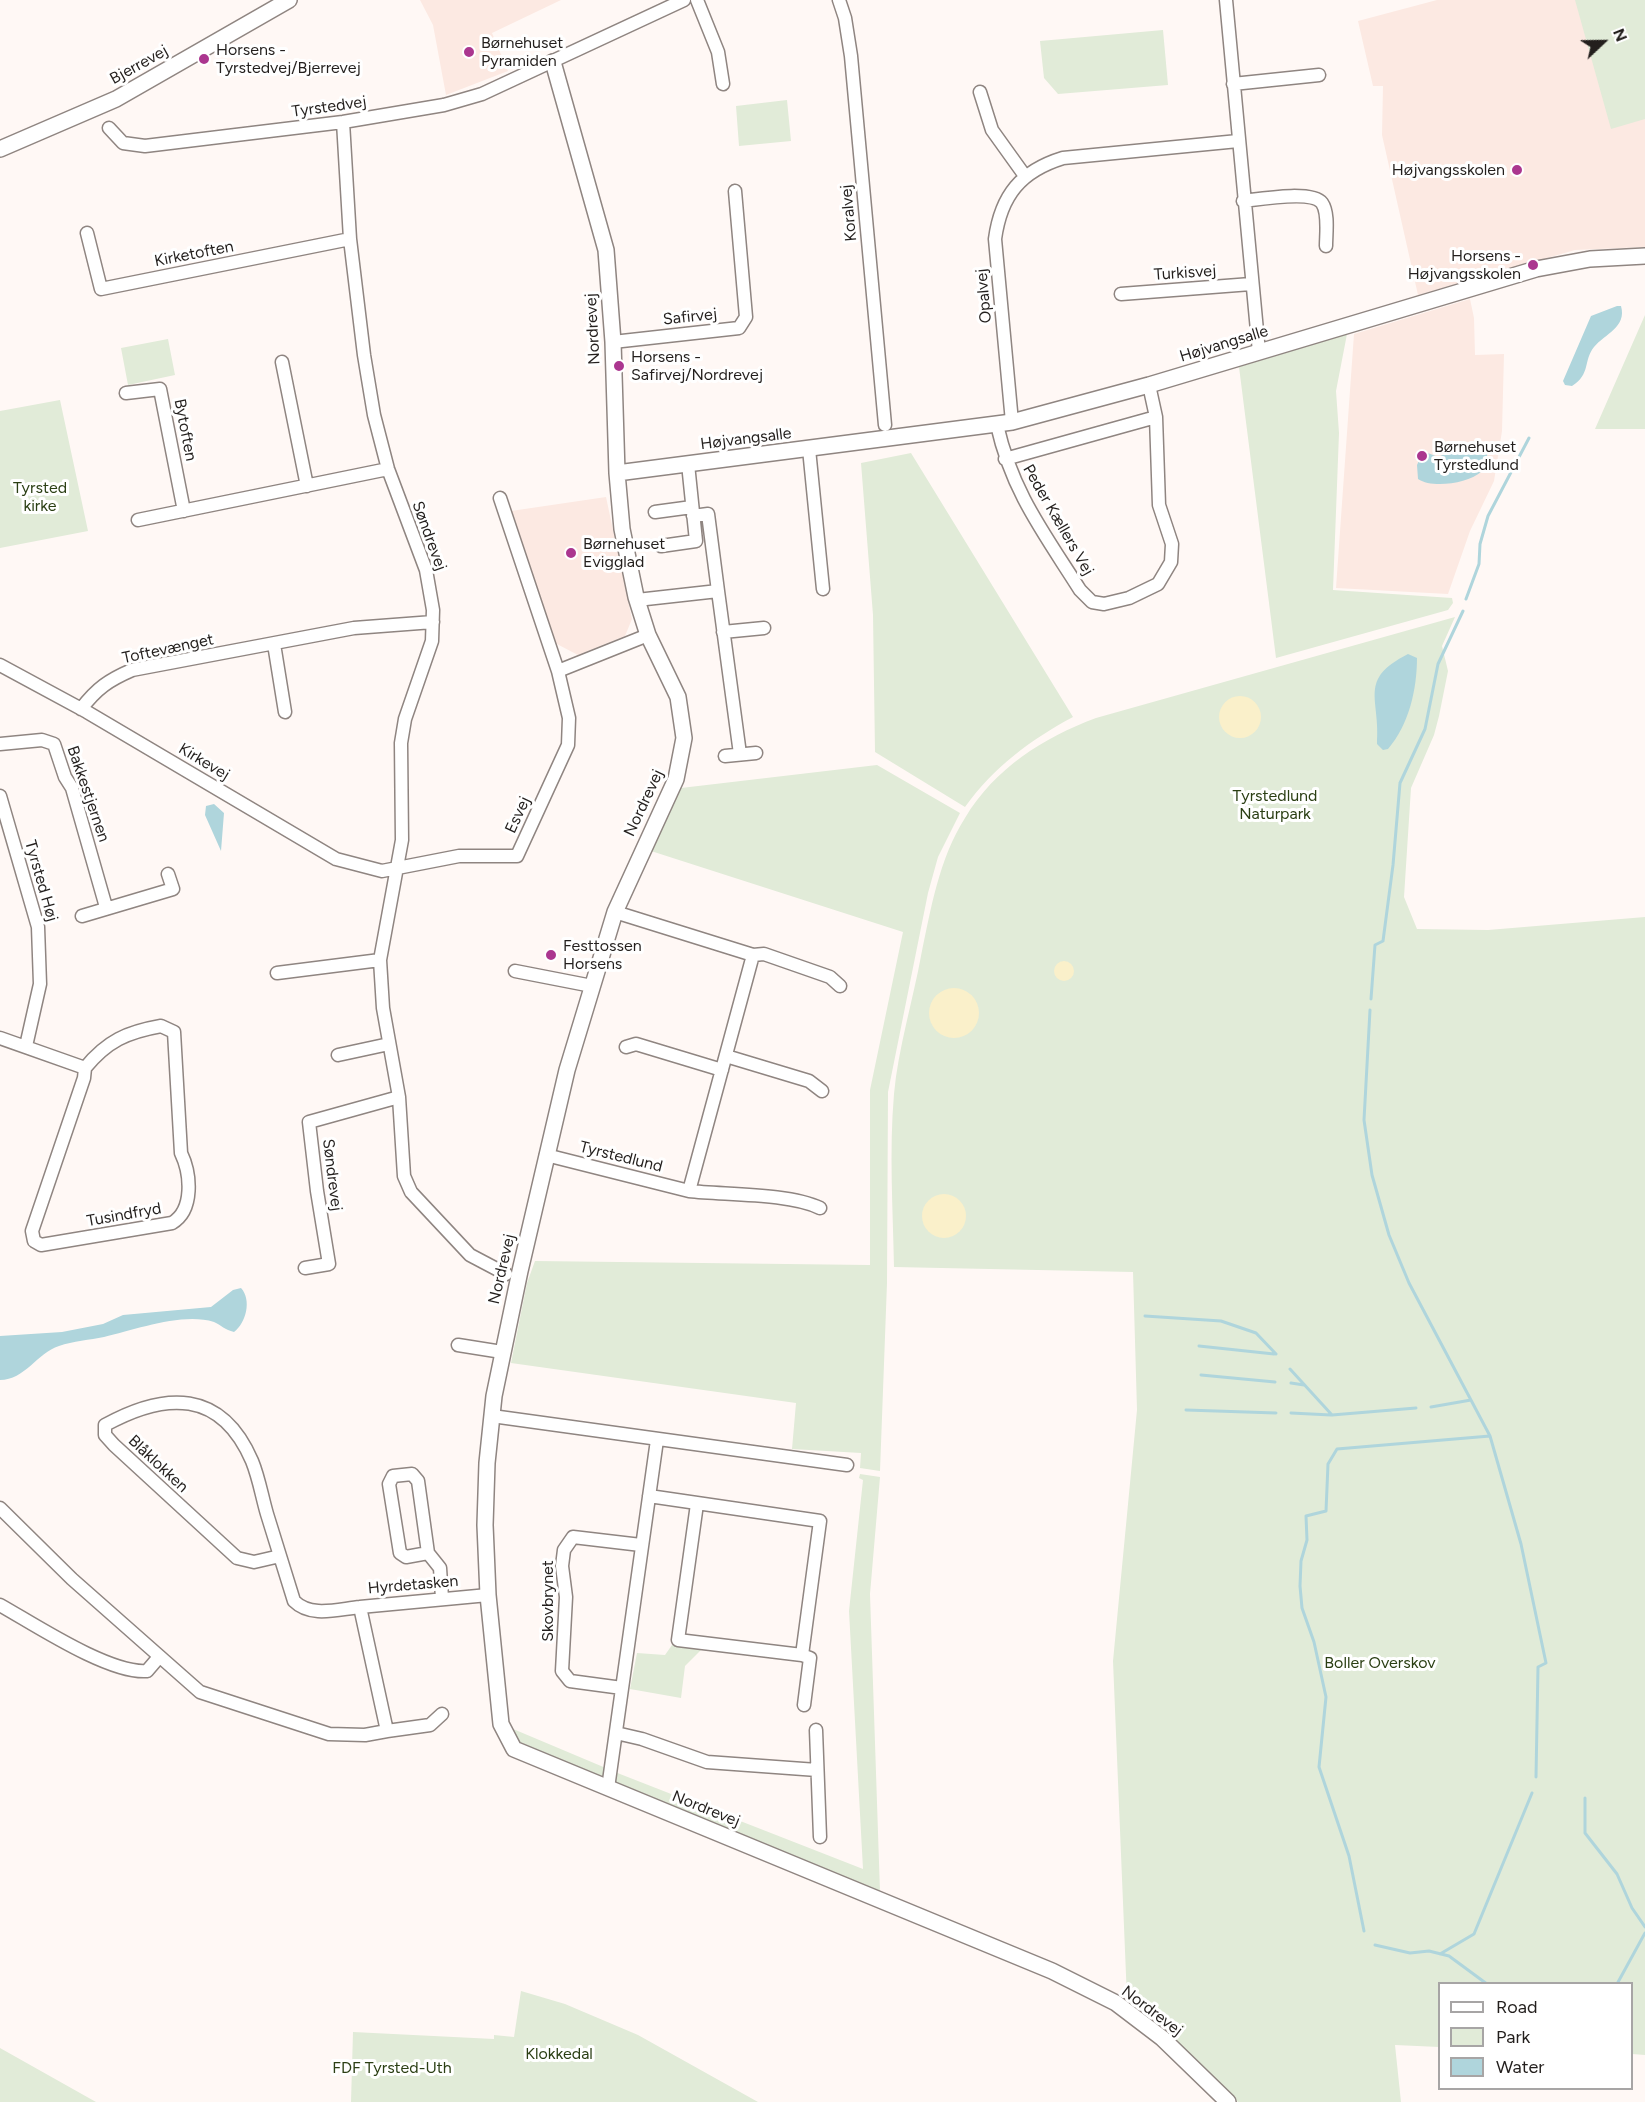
<!DOCTYPE html>
<meta charset="utf-8">
<style>
body{margin:0}
#map{position:relative;width:1645px;height:2102px;overflow:hidden;background:#fff8f5;font-family:Figtree,sans-serif}
canvas{display:block}
.legend{position:absolute;left:1438px;top:1982px;width:195px;height:108px;box-sizing:border-box;background:#fff;border:2px solid #a7a5a5;margin:0;padding:8px 10px;list-style:none;font-size:18px;color:#231f1d}
.legend li{display:flex;align-items:center;gap:12px;height:30px}
.legend b{width:30px;border:2px solid #a7a5a5}
.north{position:absolute;left:1573px;top:12px;width:60px;height:60px;-webkit-text-stroke:4px #fff;paint-order:stroke;rotate:68deg;font-size:16px;font-weight:700;line-height:24px;text-align:center;color:#231f1d}
.north::after{content:'';display:block;margin:auto;width:21px;height:27px;background:#231f1d;clip-path:polygon(50% 0,100% 100%,50% 72%,0 100%)}
</style>
<div id="map">
<canvas width="1645" height="2102"></canvas>
<ul class="legend">
<li><b style="height:8px;background:#fff"></b>Road</li>
<li><b style="height:16px;background:#e1ebd8"></b>Park</li>
<li><b style="height:16px;background:#afd5dc"></b>Water</li>
</ul>
<div class="north">N</div>
</div>
<script>
const ctx = document.querySelector('canvas').getContext('2d');
ctx.lineJoin = 'round';
function paint(path, color) {
  ctx.fillStyle = color;
  ctx.fill(path, 'evenodd');
}
function stroke(path, color, width, dash) {
  ctx.strokeStyle = color;
  ctx.lineWidth = width;
  ctx.lineCap = dash ? 'butt' : 'round';
  ctx.setLineDash(dash || []);
  ctx.stroke(path);
}
function write(font, color, halo, rows, align = 'center') {
  ctx.font = font + ' Figtree,sans-serif';
  ctx.lineWidth = 6;
  ctx.setLineDash([]);
  ctx.textBaseline = 'middle';
  ctx.strokeStyle = halo;
  ctx.fillStyle = color;
  for (const [text, x, y, turn = 0] of rows) {
    ctx.save();
    ctx.translate(x, y);
    ctx.rotate((+turn || 0) * Math.PI / 180);
    ctx.textAlign = isNaN(turn) ? turn : align;
    if (halo) ctx.strokeText(text, 0, 0);
    ctx.fillText(text, 0, 0);
    ctx.restore();
  }
}
const built = new Path2D(`
 M420 0H561L492 33 508 71 446 95 433 25Z
 M1437 0H1645V247L1575 250 1418 295 1382 135 1383 86H1373L1358 21Z
 M1470 299 1474 318 1475 355 1504 354 1502 431 1494 481 1470 531 1448 594 1336 588 1354 334Z
 M606 497 632 619 625 636 578 655 553 642 511 511Z`);
const green = new Path2D(`
 M1575 0H1645V119L1611 129Z
 M1163 30 1168 85 1058 94 1044 78 1040 41Z
 M787 100 791 141 739 146 736 106Z
 M1645 315V429H1595Z
 M1347 334 1336 391 1339 433 1333 590 1452 598 1453 603 1448 610 1276 658 1239 367Z
 M168 339 175 375 128 385 121 348Z
 M60 400 88 531 0 548V411Z
 M911 453 1073 717C1030 740 994 767 965 807L875 752 873 615 861 463Z
 M1455 617 1442 646 1448 671 1439 716 1434 735 1411 788 1404 897 1417 929 1488 930 1645 917V2055L1632 2054V1984H1440L1439 2047 1395 2045 1401 2102H1238L1172 2036 1127 1999 1113 1661 1137 1410 1133 1272 894 1267C893 1210 889 1151 894 1094 898 1049 913 1000 921 956 931 908 939 859 965 818 995 768 1043 738 1096 718Z
 M877 765 960 813 938 857 928 893 888 1092 887 1283 880 1471 860 1468 861 1453 792 1449 796 1403 511 1363 527 1283 535 1261 870 1265V1090L903 932 651 851 681 788Z
 M860 1474 880 1477 870 1594 880 1892 522 1747 506 1726 620 1774 863 1869 849 1611 863 1480 859 1478Z
 M672 1645 703 1648 685 1666 681 1698 630 1689 637 1653 665 1655Z
 M521 1991 565 2004 638 2035 758 2102H351L353 2032 494 2039V2035L514 2037Z
 M0 2048 96 2102H0Z`);
const sand = new Path2D(`
 M1219 717a21 21 0 1 1 42 0a21 21 0 1 1-42 0Z
 M1054 971a10 10 0 1 1 20 0a10 10 0 1 1-20 0Z
 M929 1013a25 25 0 1 1 50 0a25 25 0 1 1-50 0Z
 M922 1216a22 22 0 1 1 44 0a22 22 0 1 1-44 0Z`);
const water = new Path2D(`
 M1617 306H1621C1627 327 1605 334 1594 347 1583 361 1591 374 1572 386L1565 385 1563 381 1591 316Z
 M1477 440 1485 445C1488 453 1489 465 1481 472 1468 483 1433 489 1418 479L1417 465 1422 454 1428 453 1438 457Z
 M1408 654 1417 658C1417 689 1409 725 1388 749L1383 750 1377 744C1381 698 1357 680 1408 654Z
 M214 804 224 813 221 851 205 815 206 806Z
 M241 1288C252 1300 246 1323 234 1332 225 1330 221 1325 214 1322 182 1312 135 1330 104 1337 90 1340 73 1341 59 1346 37 1353 25 1380 0 1380V1336L62 1332 103 1324 123 1315 211 1307 233 1290Z`);
const stream = new Path2D(`
 M1466 599 1479 564 1480 544 1488 516 1529 438
 M1371 999 1375 945 1383 941 1393 865 1400 783 1425 729 1438 664 1463 611
 M1370 1010 1364 1120 1372 1175 1389 1235 1409 1283 1490 1436 1521 1544 1546 1663 1538 1667 1536 1777
 M1145 1316 1221 1321 1256 1333 1276 1354
 M1199 1346 1274 1354
 M1290 1369 1332 1415 1416 1408
 M1201 1375 1275 1382
 M1291 1383 1304 1385
 M1431 1407 1471 1400
 M1186 1410 1276 1413
 M1291 1413 1331 1415
 M1585 1798V1833L1617 1874 1632 1908 1645 1927
 M1364 1931 1349 1856 1319 1767 1326 1697 1314 1642 1302 1608 1300 1586 1301 1561 1307 1540 1306 1516 1326 1511 1328 1464 1337 1449 1490 1436
 M1375 1945 1410 1953 1429 1951 1449 1956 1487 1984
 M1440 1954 1474 1934 1532 1793
 M1617 1984 1645 1933`);
const minor = new Path2D(`
 M697 0 718 52 723 84
 M839 0 845 18 851 56 885 425
 M1226 0 1259 352
 M1233 84 1319 75
 M980 92 992 130 1025 176
 M343 122 350 239 364 355 374 415 388 469 426 570 433 610 432 641 405 719 401 743 402 840 380 960 383 1008 399 1097 404 1176 411 1192 470 1255 506 1274
 M109 128 123 143 145 146 343 122 444 105 482 94 684 0
 M1243 201C1260 199 1312 190 1322 203 1329 213 1326 234 1326 246
 M87 233 101 289 350 239
 M1121 294 1251 284
 M613 342 739 328 746 317 735 191
 M282 362 307 486
 M126 393 160 389 184 511
 M1012 422 995 239C1001 195 1021 171 1063 158L1238 141
 M997 425C1012 492 1044 533 1080 590L1092 602 1104 604 1129 598 1158 584 1171 562 1172 544 1159 505 1156 417 1149 385
 M809 449 823 589
 M1005 459 1156 417
 M655 512 692 507
 M138 520 388 469
 M661 546 696 541 688 464
 M718 591 740 754
 M637 600 718 591 708 514 693 516
 M723 632 764 628
 M274 644 285 712
 M0 665 87 712 336 859 382 871 459 856H517L568 745 569 718 558 671 500 498
 M558 671 648 635
 M81 709C97 688 109 680 132 670L354 628 433 622
 M0 744 42 740 54 744 65 777 72 788 106 907
 M725 756 756 753
 M0 796 38 927 40 984 26 1046
 M82 916 173 889 168 874
 M753 955 764 954 830 977 840 986
 M515 971 592 986
 M277 973 380 960
 M0 1038 85 1068 84 1078 32 1231 34 1241 41 1245 172 1223C194 1210 191 1174 181 1153L174 1032 161 1026C127 1032 107 1041 85 1068
 M626 1047 636 1044 722 1070
 M338 1055 389 1044
 M726 1056 809 1081 822 1091
 M546 1155 689 1191 753 955 615 912
 M689 1191C725 1195 789 1193 820 1208
 M305 1268 329 1264 317 1191 309 1122 399 1097
 M458 1345 502 1352
 M492 1416 847 1465
 M649 1496 820 1521 802 1655 810 1658 804 1705
 M697 1504 678 1640 802 1655
 M0 1508 72 1579 200 1692 329 1734 365 1735 387 1731
 M428 1553 406 1557 400 1553 389 1484 393 1476 412 1474 418 1481 428 1553 440 1568 442 1598
 M280 1556 254 1562 237 1558 114 1445 105 1435V1425C165 1392 221 1389 252 1461 259 1478 262 1497 267 1514 276 1543 285 1572 294 1601 311 1618 338 1609 360 1607
 M0 1605C34 1624 109 1674 147 1671L159 1657
 M622 1688 570 1681 562 1671 566 1597 562 1566 564 1550 573 1537 641 1545
 M442 1714 430 1725 387 1731 360 1607 488 1595
 M816 1730 820 1837
 M616 1733 642 1739 707 1762 817 1770
 M608 1788 657 1440`);
const tertiary = new Path2D(`
 M553 62 606 250 613 342 617 473 622 529 636 597 648 635 678 697 684 738 676 779 615 912 567 1070 520 1271 494 1396 487 1463 485 1525 488 1595 501 1724 514 1749 1052 1971 1116 2003 1162 2038 1228 2102
 M0 149 116 99 289 0
 M617 473 1012 422 1149 385 1536 269 1590 259 1645 256`);
const markers = [
 [469,52,6,"#ab368f"],
 [204,59,6,"#ab368f"],
 [1517,170,6,"#ab368f"],
 [1533,265,6,"#ab368f"],
 [619,366,6,"#ab368f"],
 [1422,456,6,"#ab368f"],
 [571,553,6,"#ab368f"],
 [551,955,6,"#ab368f"]
];
const poiNames = [
 ["Børnehuset",481,43],
 ["Pyramiden",481,61],
 ["Horsens -",216,50],
 ["Tyrstedvej/Bjerrevej",216,68],
 ["Højvangsskolen",1505,170,"right"],
 ["Horsens -",1521,256,"right"],
 ["Højvangsskolen",1521,274,"right"],
 ["Horsens -",631,357],
 ["Safirvej/Nordrevej",631,375],
 ["Børnehuset",1434,447],
 ["Tyrstedlund",1434,465],
 ["Børnehuset",583,544],
 ["Evigglad",583,562],
 ["Festtossen",563,946],
 ["Horsens",563,964]
];
const streetNames = [
 ["Bjerrevej",139,65,-29],
 ["Tyrstedvej",329,107,-8],
 ["Koralvej",849,213,-95],
 ["Kirketoften",194,254,-11],
 ["Turkisvej",1185,273,-4],
 ["Opalvej",984,296,-95],
 ["Safirvej",690,317,-6],
 ["Nordrevej",593,329,-93],
 ["Højvangsalle",1224,344,-17],
 ["Bytoften",185,430,79],
 ["Højvangsalle",746,439,-7],
 ["Peder Kællers Vej",1058,520,60],
 ["Søndrevej",429,536,70],
 ["Toftevænget",168,649,-12],
 ["Kirkevej",204,762,31],
 ["Bakkestjernen",88,794,71],
 ["Nordrevej",644,803,-65],
 ["Esvej",518,815,-65],
 ["Tyrsted Høj",41,881,74],
 ["Tyrstedlund",621,1157,14],
 ["Søndrevej",332,1175,83],
 ["Tusindfryd",124,1215,-10],
 ["Nordrevej",502,1269,-77],
 ["Blåklokken",158,1464,43],
 ["Hyrdetasken",413,1585,-5],
 ["Skovbrynet",548,1601,-90],
 ["Nordrevej",706,1809,22],
 ["Nordrevej",1152,2011,37]
];
const parkNames = [
 ["Tyrsted",40,488],
 ["kirke",40,506],
 ["Tyrstedlund",1275,796],
 ["Naturpark",1275,814],
 ["Boller Overskov",1380,1663],
 ["Klokkedal",559,2054],
 ["FDF Tyrsted-Uth",392,2068]
];
paint(built, '#fce9e2');
paint(green, '#e1ebd8');
paint(sand, '#faf0ca');
paint(water, '#afd5dc');
stroke(stream, '#afd5dc', 3);
stroke(minor, '#8f8581', 15);
stroke(tertiary, '#8f8581', 18);
stroke(minor, '#fff', 12);
stroke(tertiary, '#fff', 15);
for (const [x, y, r, color] of markers) {
  const dot = new Path2D();
  dot.arc(x, y, r, 0, 2 * Math.PI);
  ctx.fillStyle = color;
  ctx.fill(dot);
  stroke(dot, '#fff', 2);
}
write('16px', '#231f1d', '#fff', poiNames, 'left');
write('16px', '#231f1d', '#fff', streetNames);
write('16px', '#2b3f14', '#fff', parkNames);
</script>
